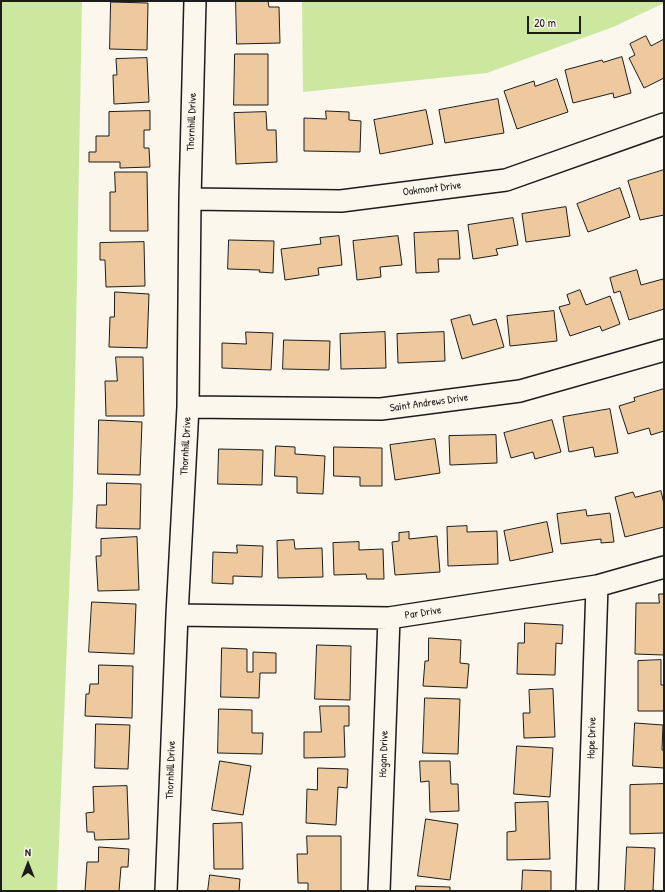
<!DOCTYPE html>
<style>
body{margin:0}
#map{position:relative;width:665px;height:892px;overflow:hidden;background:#fbf7ec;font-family:"Patrick Hand",sans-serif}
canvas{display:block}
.frame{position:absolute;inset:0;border:2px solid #1c1c1c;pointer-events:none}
.north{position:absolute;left:8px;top:844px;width:40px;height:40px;-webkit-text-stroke:3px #fbf7ec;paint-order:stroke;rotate:0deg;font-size:11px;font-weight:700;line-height:16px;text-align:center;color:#1c1c1c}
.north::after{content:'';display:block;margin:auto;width:14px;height:18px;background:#1c1c1c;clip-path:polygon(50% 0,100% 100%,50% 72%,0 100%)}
.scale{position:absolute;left:527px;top:16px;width:54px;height:18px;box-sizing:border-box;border:2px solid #1c1c1c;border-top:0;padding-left:5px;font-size:12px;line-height:14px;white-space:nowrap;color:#1c1c1c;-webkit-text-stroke:3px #fbf7ec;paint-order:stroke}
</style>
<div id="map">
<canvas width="665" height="892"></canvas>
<div class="frame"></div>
<div class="north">N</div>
<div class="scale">20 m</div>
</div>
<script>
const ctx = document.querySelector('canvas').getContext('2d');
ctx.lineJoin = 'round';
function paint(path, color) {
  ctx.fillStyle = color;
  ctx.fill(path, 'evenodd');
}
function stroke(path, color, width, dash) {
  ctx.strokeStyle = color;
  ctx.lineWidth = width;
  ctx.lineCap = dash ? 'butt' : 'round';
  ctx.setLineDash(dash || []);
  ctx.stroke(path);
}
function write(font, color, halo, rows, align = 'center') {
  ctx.font = font + ' "Patrick Hand",sans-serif';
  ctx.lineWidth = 4;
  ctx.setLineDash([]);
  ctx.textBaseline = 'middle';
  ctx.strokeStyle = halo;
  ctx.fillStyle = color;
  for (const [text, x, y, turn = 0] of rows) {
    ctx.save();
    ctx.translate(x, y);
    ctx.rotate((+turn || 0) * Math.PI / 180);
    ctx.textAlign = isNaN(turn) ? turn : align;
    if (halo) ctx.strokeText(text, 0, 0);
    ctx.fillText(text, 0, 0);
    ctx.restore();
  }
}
const green = new Path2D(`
 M1 1H82L73 495 57 891H1Z
 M302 1H664V3L613 27 487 73 303 92Z`);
const building = new Path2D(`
 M236 1H268L269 7H279L280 43 237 44Z
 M111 2 148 3 147 50 110 49Z
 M646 36 651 46 664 39V78L644 88 629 58 635 55 630 44Z
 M235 54H268V105H234Z
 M622 57 631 93 614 98 613 93 573 103 565 70 602 60 603 62Z
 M147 58 149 102 114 104 113 75H117L116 59Z
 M557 79 568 112 517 129 504 91 534 81 535 86Z
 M498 99 504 133 445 143 439 110Z
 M426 110 433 144 380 154 374 120Z
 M150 111V130H144V148H149L150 167 120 168V162H89V152H96V136H109V112Z
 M326 111 349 112V120L361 121 360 152 304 151V118L326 119Z
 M266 112 267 130H276L277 162 236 164 234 113Z
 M664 170V215L640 220 628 181Z
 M115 172H147L148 231H110V192H115Z
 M620 188 630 217 588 232 577 204Z
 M566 207 570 236 526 242 522 214Z
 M513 218 518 245 496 249 498 255 473 259 468 225Z
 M458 231 460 259H438L439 272 416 273 414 233Z
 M339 236 342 265 318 268 319 275 285 280 281 249 321 244 320 238Z
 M398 236 402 265 380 267 381 277 357 280 353 241Z
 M229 240 274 241 273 273 259 272 260 270 228 269Z
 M144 242 145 286 106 287 105 260H100V243Z
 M637 270 641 285 663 279 664 283V309L629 320 620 291 614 293 610 278Z
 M580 290 586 305 610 296 620 324 602 331 600 326 570 336 559 307 570 304 567 295Z
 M115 292 149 294 147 348 109 347 110 317H114Z
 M554 311 557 341 510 346 507 316Z
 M470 315 473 325 496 319 504 347 462 359 451 320Z
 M246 332 273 333 271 370 222 368V343L246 344Z
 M385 332 386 368 341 369 340 334Z
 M444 332 445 361 398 363 397 334Z
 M284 340 330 341 329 370 283 369Z
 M116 357H143L144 416H106L105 381H117Z
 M664 389V431L651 435 649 428 628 434 619 406 635 401 634 398Z
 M610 409 618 453 595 457 593 447 569 452 563 417Z
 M99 420 142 422 140 475 98 474Z
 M552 420 561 452 535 459 533 452 511 458 504 433Z
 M496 435 497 463 450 465 449 436Z
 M435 439 440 473 395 480 390 445Z
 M276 446 295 447V454L325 456 323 494 297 493V477L275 476Z
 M334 447 382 448V486H360V477L334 476Z
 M219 449 263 450 262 485 218 484Z
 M107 483 141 484 140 529 96 528 97 505H106Z
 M661 491 664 504V527L625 537 615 497 633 492 635 497Z
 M586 510 587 516 610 513 614 542 601 543V539L561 544 557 514Z
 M547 522 553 552 510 561 504 531Z
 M467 526V532L497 531 498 564 448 566 447 527Z
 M409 532V539L437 536 440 572 395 575 392 542 399 541V533Z
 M137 537 139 590 98 591 96 556H101V539Z
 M294 540 295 549 322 548 323 577 278 578 277 541Z
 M359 542V550L383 549 384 579H367L366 574 334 575 333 543Z
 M237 545 263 546 262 577 233 576V584L212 583 213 552 237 553Z
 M659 594H664V655L635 654 636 603H659Z
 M92 602 136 604 134 654 89 652Z
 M525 623 563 625 562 644 556 643 555 675 517 674 518 643H524Z
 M429 638 461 640 460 663 469 664 467 688 423 686 425 661H428Z
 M317 645 351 646 350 700 315 699Z
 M222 648 247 649V672H253V652L276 653V673H260L259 698 221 697Z
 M661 660V685H664V711H638V661Z
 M99 665 133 666 132 718 85 716 86 694H89L90 684H98Z
 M553 689 555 737 524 738 523 713H530L529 690Z
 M425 698 460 699 458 754 423 753Z
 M320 706H349V726H344L345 757 304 758V732H321Z
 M219 709 252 710V733H263L262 754 218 753Z
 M635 723 663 725 662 750H664V768L633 766Z
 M96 724 130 725 128 769 95 768Z
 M517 746 553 748 550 797 514 794Z
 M220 761 251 766 243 815 212 810Z
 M420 761H450L451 784H458L459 811 430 812 429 781 421 782Z
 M318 768 348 769 347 788 338 787 336 825 306 823 307 789 317 790Z
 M664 784V833L630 834V785Z
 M127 786 129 839 95 840 94 832H87L86 813 94 812 93 787Z
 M548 802 550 859 507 860V832L516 831 515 803Z
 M426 819 458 824 450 880 418 876Z
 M242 823 243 869H214L213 824Z
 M307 836H341V891H308V883H298L297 854H307Z
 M99 847 129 849 128 867H121L119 891H85L87 862H98Z
 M627 847 655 848 653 890 659 891H625Z
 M523 870 551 871V891H522Z
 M210 875 240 879 239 891H208Z
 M416 886 450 887V891H416Z`);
const street = new Path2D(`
 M190 199 341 201 506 180 664 124
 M188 407 381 409 520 391 664 350
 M177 615 389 618 597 586 664 567
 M166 891 177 615 188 407 190 199 195 1
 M379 891 389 618
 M587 891 597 586`);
const streetNames = [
 ["Thornhill Drive",192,122,-88],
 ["Oakmont Drive",432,189,-7],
 ["Saint Andrews Drive",429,403,-8],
 ["Thornhill Drive",186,446,-87],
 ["Par Drive",423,613,-9],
 ["Hope Drive",592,738,-88],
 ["Hogan Drive",384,754,-88],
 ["Thornhill Drive",171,770,-88]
];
paint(green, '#cce89f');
paint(building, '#edc99d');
stroke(building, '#1c1c1c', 1);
stroke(street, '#1c1c1c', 24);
stroke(street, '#fbf7ec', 21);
write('11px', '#1c1c1c', '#fbf7ec', streetNames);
</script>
